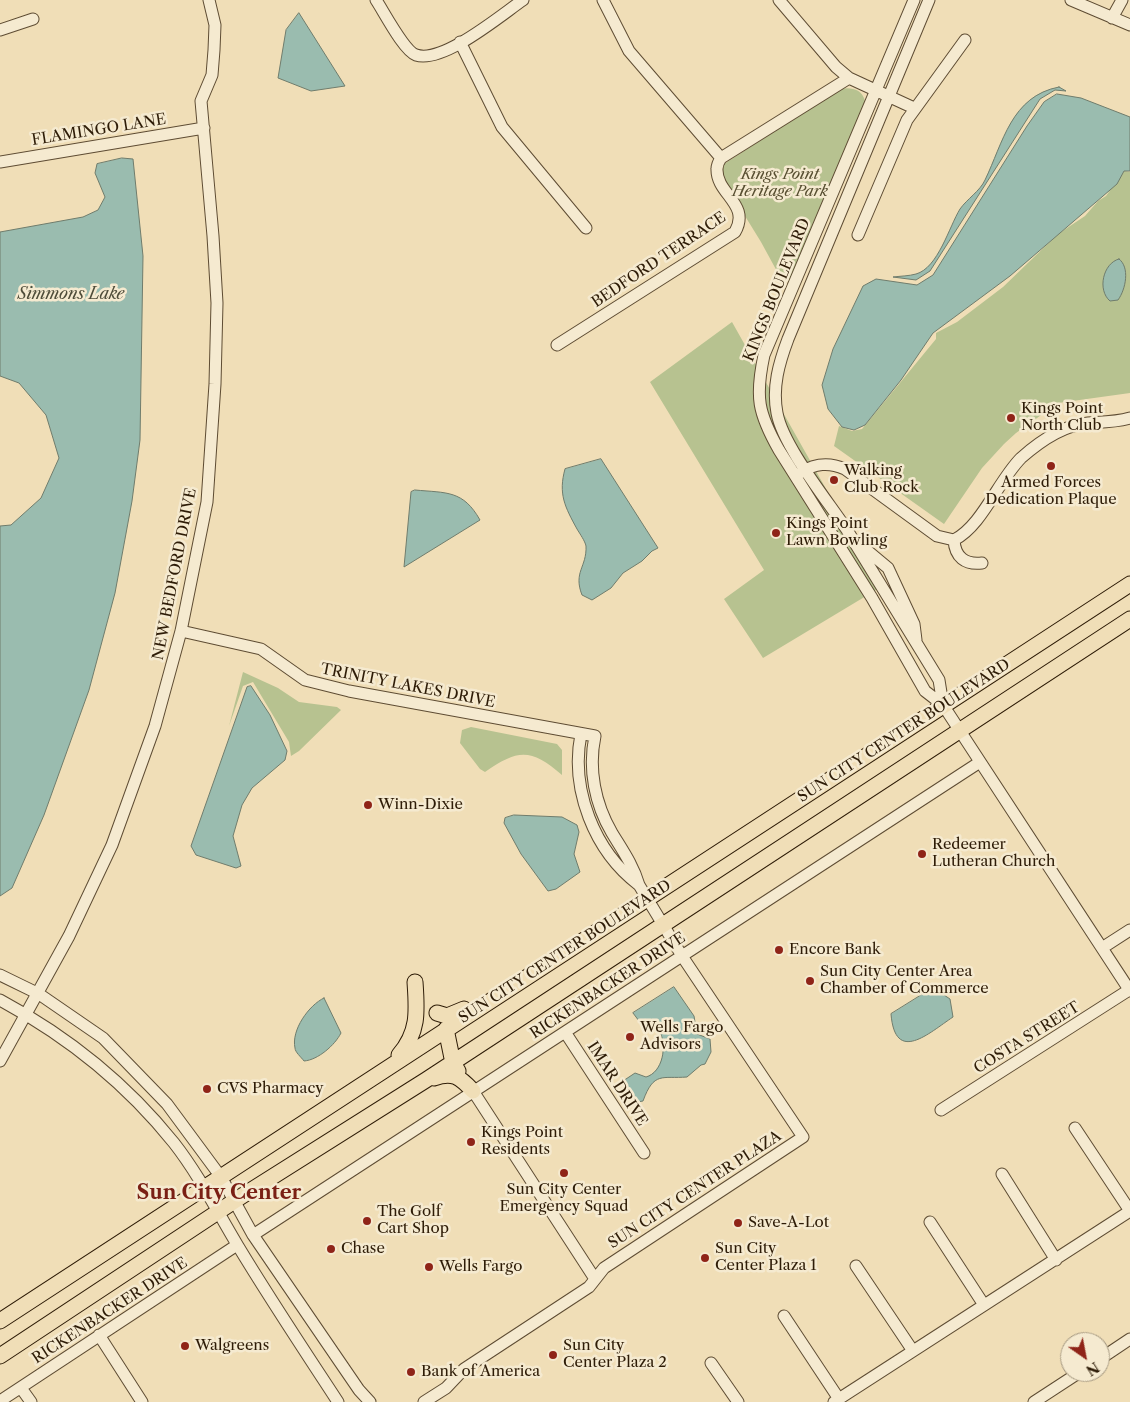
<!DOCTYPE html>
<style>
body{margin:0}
#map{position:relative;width:1130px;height:1402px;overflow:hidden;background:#f0deb7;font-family:"Libre Caslon Text",serif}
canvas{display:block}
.north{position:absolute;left:1060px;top:1332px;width:50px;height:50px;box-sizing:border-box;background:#f5ead0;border:1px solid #a59880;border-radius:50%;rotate:147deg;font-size:14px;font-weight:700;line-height:20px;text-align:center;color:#2e1c07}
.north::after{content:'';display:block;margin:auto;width:18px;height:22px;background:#8f2418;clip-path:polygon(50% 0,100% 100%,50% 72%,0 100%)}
</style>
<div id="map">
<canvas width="1130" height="1402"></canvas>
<div class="north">N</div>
</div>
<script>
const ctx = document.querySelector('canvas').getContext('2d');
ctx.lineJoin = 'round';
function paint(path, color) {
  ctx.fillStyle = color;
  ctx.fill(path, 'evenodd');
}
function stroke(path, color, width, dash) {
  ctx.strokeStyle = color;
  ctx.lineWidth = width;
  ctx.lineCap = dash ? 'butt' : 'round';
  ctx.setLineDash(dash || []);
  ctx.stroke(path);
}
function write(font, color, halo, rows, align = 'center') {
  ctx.font = font + ' "Libre Caslon Text",serif';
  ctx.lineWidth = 5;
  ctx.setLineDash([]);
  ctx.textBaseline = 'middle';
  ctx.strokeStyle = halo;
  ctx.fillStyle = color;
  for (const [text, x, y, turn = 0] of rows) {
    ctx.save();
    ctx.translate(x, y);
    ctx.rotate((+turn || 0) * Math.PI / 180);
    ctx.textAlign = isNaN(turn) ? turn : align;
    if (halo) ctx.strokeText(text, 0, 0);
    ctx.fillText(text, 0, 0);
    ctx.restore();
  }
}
const green = new Path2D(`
 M840 89C851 87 862 89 865 101L792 281 779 275 761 242 721 177 724 164Z
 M1124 171 1130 172V393L1058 403 1016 433 1004 444 982 468 944 524 834 446 839 426 852 431 862 429 936 339V333L957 322 1003 287 1058 234 1085 216 1098 201 1106 196Z
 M732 322 843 519 886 584 763 658 724 599 764 570 650 382Z
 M243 672 278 688 299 702 337 707 341 710 299 751 291 756 289 742 253 682 243 686 229 726Z
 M471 727 557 744 562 750V775C531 748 518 749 485 772L480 769 460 743 462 730Z`);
const water = new Path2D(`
 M299 13 345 86 311 91 278 78 286 30Z
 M1059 87 1066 91 1055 90 1040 99 930 271 916 280 893 277C901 276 909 276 916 274 938 268 949 227 960 209 967 199 980 191 985 180 1003 143 1011 96 1059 87Z
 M1057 94 1081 98 1130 117V171H1124L1117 184 1010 276 933 333 901 380 865 425 854 430 842 427 828 409 822 385 833 349 863 286 876 279 917 285 933 275 1027 126 1044 102Z
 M122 158 133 159 143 256 140 440 132 501 115 593 89 690 44 815 12 888 0 896V526L11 525 41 498 59 458 46 415 19 383 0 376V232L83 217 98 210 105 197 95 173 97 164Z
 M1119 259C1130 267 1126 289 1118 300L1110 301C1097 290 1103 263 1119 259Z
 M601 459 658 548 652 551 642 561 623 573 611 588 592 600 582 595C573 572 587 567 586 546 585 541 580 534 577 529 565 507 558 494 565 469Z
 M415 490C447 493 463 490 480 520L404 567 411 492Z
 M251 686 270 715 287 751 285 760 252 788 242 805 233 836 241 866 236 868 196 855 191 846 247 687Z
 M514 815 562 817 577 825 579 832 574 854 580 872 556 889 548 891 521 854 504 823 505 818Z
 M674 987 694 1016 697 1034 710 1039 711 1052 705 1064 701 1065 687 1077C662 1079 654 1071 643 1101L632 1103C628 1095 630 1088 623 1081L635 1073 646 1077C671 1070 669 1015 639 1021L633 1013Z
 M931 989 938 991 950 999 953 1017C929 1033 895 1065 891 1014Z
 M324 998 341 1033C335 1045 318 1060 304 1061 301 1057 295 1052 295 1048 291 1030 309 1005 324 998Z`);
const minor = new Path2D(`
 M376 0C384 12 404 51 416 55 443 64 501 15 523 0
 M603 0 629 51 721 158
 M779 0 836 67 849 78 914 108
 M914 0 764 355C755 397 758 413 779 450L872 598 925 691 943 705 1130 991
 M929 0 788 339C779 363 772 387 777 413 783 446 827 500 847 530 878 580 908 630 939 680L943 705
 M1071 0 1130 25
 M1112 18 1122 0
 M0 30 33 19
 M460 42 502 127 586 228
 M0 162 204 128
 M858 235 907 120 965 40
 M557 345 735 232C751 204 716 194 717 169 717 166 719 161 721 158L849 78
 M800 473C815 463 829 462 845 469L937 536 954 540C982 526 998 481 1021 458 1039 442 1064 425 1088 423 1103 422 1116 422 1130 418
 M954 540C955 557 965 565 982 563
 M858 543 888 568 914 624 916 640
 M181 631 261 649 305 680 349 691 595 736C588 769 595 804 612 833 623 851 633 865 639 885 594 851 570 789 581 734
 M1102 948 1130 930
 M0 975 39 994 103 1038 167 1104 221 1177 253 1235 359 1390 370 1402
 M0 1000C67 1036 126 1083 174 1143 199 1175 217 1211 238 1246 270 1299 304 1350 338 1402
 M565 1032 644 1153
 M0 1061 69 936 112 845 155 726 181 631 207 502 215 384 217 303 213 236 201 101 212 75 214 50 215 25 209 0
 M473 1091 595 1279
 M941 1110 1129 990
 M1075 1128 1130 1211
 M1002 1174 1056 1260
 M930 1222 984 1305
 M253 1235 980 762
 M856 1266 913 1351
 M784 1316 839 1399
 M99 1335 142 1402
 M1100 1359 1130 1339
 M711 1363 738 1402
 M21 1388 31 1402
 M0 1401 237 1245
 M424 1402 446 1388 464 1369 589 1287 604 1268 803 1137 682 956 639 885
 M834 1402 1130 1211
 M1034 1402 1080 1372`);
const major = new Path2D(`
 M437 1013 447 1016 464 1009
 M446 1029 453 1063 458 1071
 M399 1055C419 1032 417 1011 415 982
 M434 1078C453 1071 460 1077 473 1091
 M0 1321 1130 584
 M0 1356 242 1196 426 1080 1130 619`);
const markers = [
 [1011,418,5,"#8f2418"],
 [1051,466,5,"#8f2418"],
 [834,480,5,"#8f2418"],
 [776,533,5,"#8f2418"],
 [368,805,5,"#8f2418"],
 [922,854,5,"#8f2418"],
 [779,950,5,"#8f2418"],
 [810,981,5,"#8f2418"],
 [630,1037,5,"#8f2418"],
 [207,1089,5,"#8f2418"],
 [471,1142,5,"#8f2418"],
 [564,1173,5,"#8f2418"],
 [367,1221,5,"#8f2418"],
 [738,1223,5,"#8f2418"],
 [331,1249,5,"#8f2418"],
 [705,1258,5,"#8f2418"],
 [429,1267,5,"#8f2418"],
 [185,1346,5,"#8f2418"],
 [553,1355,5,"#8f2418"],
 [411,1372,5,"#8f2418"]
];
const streetNames = [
 ["FLAMINGO LANE",99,130,-9],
 ["BEDFORD TERRACE",659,260,-34],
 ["KINGS BOULEVARD",777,290,-68],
 ["NEW BEDFORD DRIVE",175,574,-79],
 ["TRINITY LAKES DRIVE",408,686,11],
 ["SUN CITY CENTER BOULEVARD",904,731,-33],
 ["SUN CITY CENTER BOULEVARD",565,952,-33],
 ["RICKENBACKER DRIVE",608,986,-33],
 ["COSTA STREET",1027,1038,-32],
 ["IMAR DRIVE",617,1084,57],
 ["SUN CITY CENTER PLAZA",695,1190,-33],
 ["RICKENBACKER DRIVE",110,1311,-33]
];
const parkNames = [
 ["Kings Point",780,175],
 ["Heritage Park",780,192]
];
const poiNames = [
 ["Kings Point",1021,409],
 ["North Club",1021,426],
 ["Walking",844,471],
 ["Club Rock",844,488],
 ["Armed Forces",1051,483,"center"],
 ["Dedication Plaque",1051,500,"center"],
 ["Kings Point",786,524],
 ["Lawn Bowling",786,541],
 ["Winn-Dixie",378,805],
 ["Redeemer",932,845],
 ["Lutheran Church",932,862],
 ["Encore Bank",789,950],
 ["Sun City Center Area",820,972],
 ["Chamber of Commerce",820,989],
 ["Wells Fargo",640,1028],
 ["Advisors",640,1045],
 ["CVS Pharmacy",217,1089],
 ["Kings Point",481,1133],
 ["Residents",481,1150],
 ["Sun City Center",564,1190,"center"],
 ["Emergency Squad",564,1207,"center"],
 ["The Golf",377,1212],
 ["Cart Shop",377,1229],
 ["Save-A-Lot",748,1223],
 ["Chase",341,1249],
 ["Sun City",715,1249],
 ["Center Plaza 1",715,1266],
 ["Wells Fargo",439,1267],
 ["Walgreens",195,1346],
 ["Sun City",563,1346],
 ["Center Plaza 2",563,1363],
 ["Bank of America",421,1372]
];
const waterNames = [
 ["Simmons Lake",71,294]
];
const districtNames = [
 ["Sun City Center",219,1193]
];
paint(green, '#b7c290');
paint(water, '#9abcaf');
stroke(water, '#6f7c6c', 1);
stroke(minor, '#5e4c33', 13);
stroke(major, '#2e1c07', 17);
stroke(minor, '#f5ead0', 11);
stroke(major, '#f0deb7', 15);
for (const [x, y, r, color] of markers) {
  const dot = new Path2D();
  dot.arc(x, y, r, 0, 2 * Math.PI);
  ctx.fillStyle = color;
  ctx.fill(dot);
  stroke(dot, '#f5ead0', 2);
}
write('15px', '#2e1c07', '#f5ead0', streetNames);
write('italic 15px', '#574e30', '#f5ead0', parkNames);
write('15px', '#2e1c07', '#f5ead0', poiNames, 'left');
write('italic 16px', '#4e4c39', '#f5ead0', waterNames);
write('bold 20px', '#7a1f14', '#f5ead0', districtNames);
</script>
